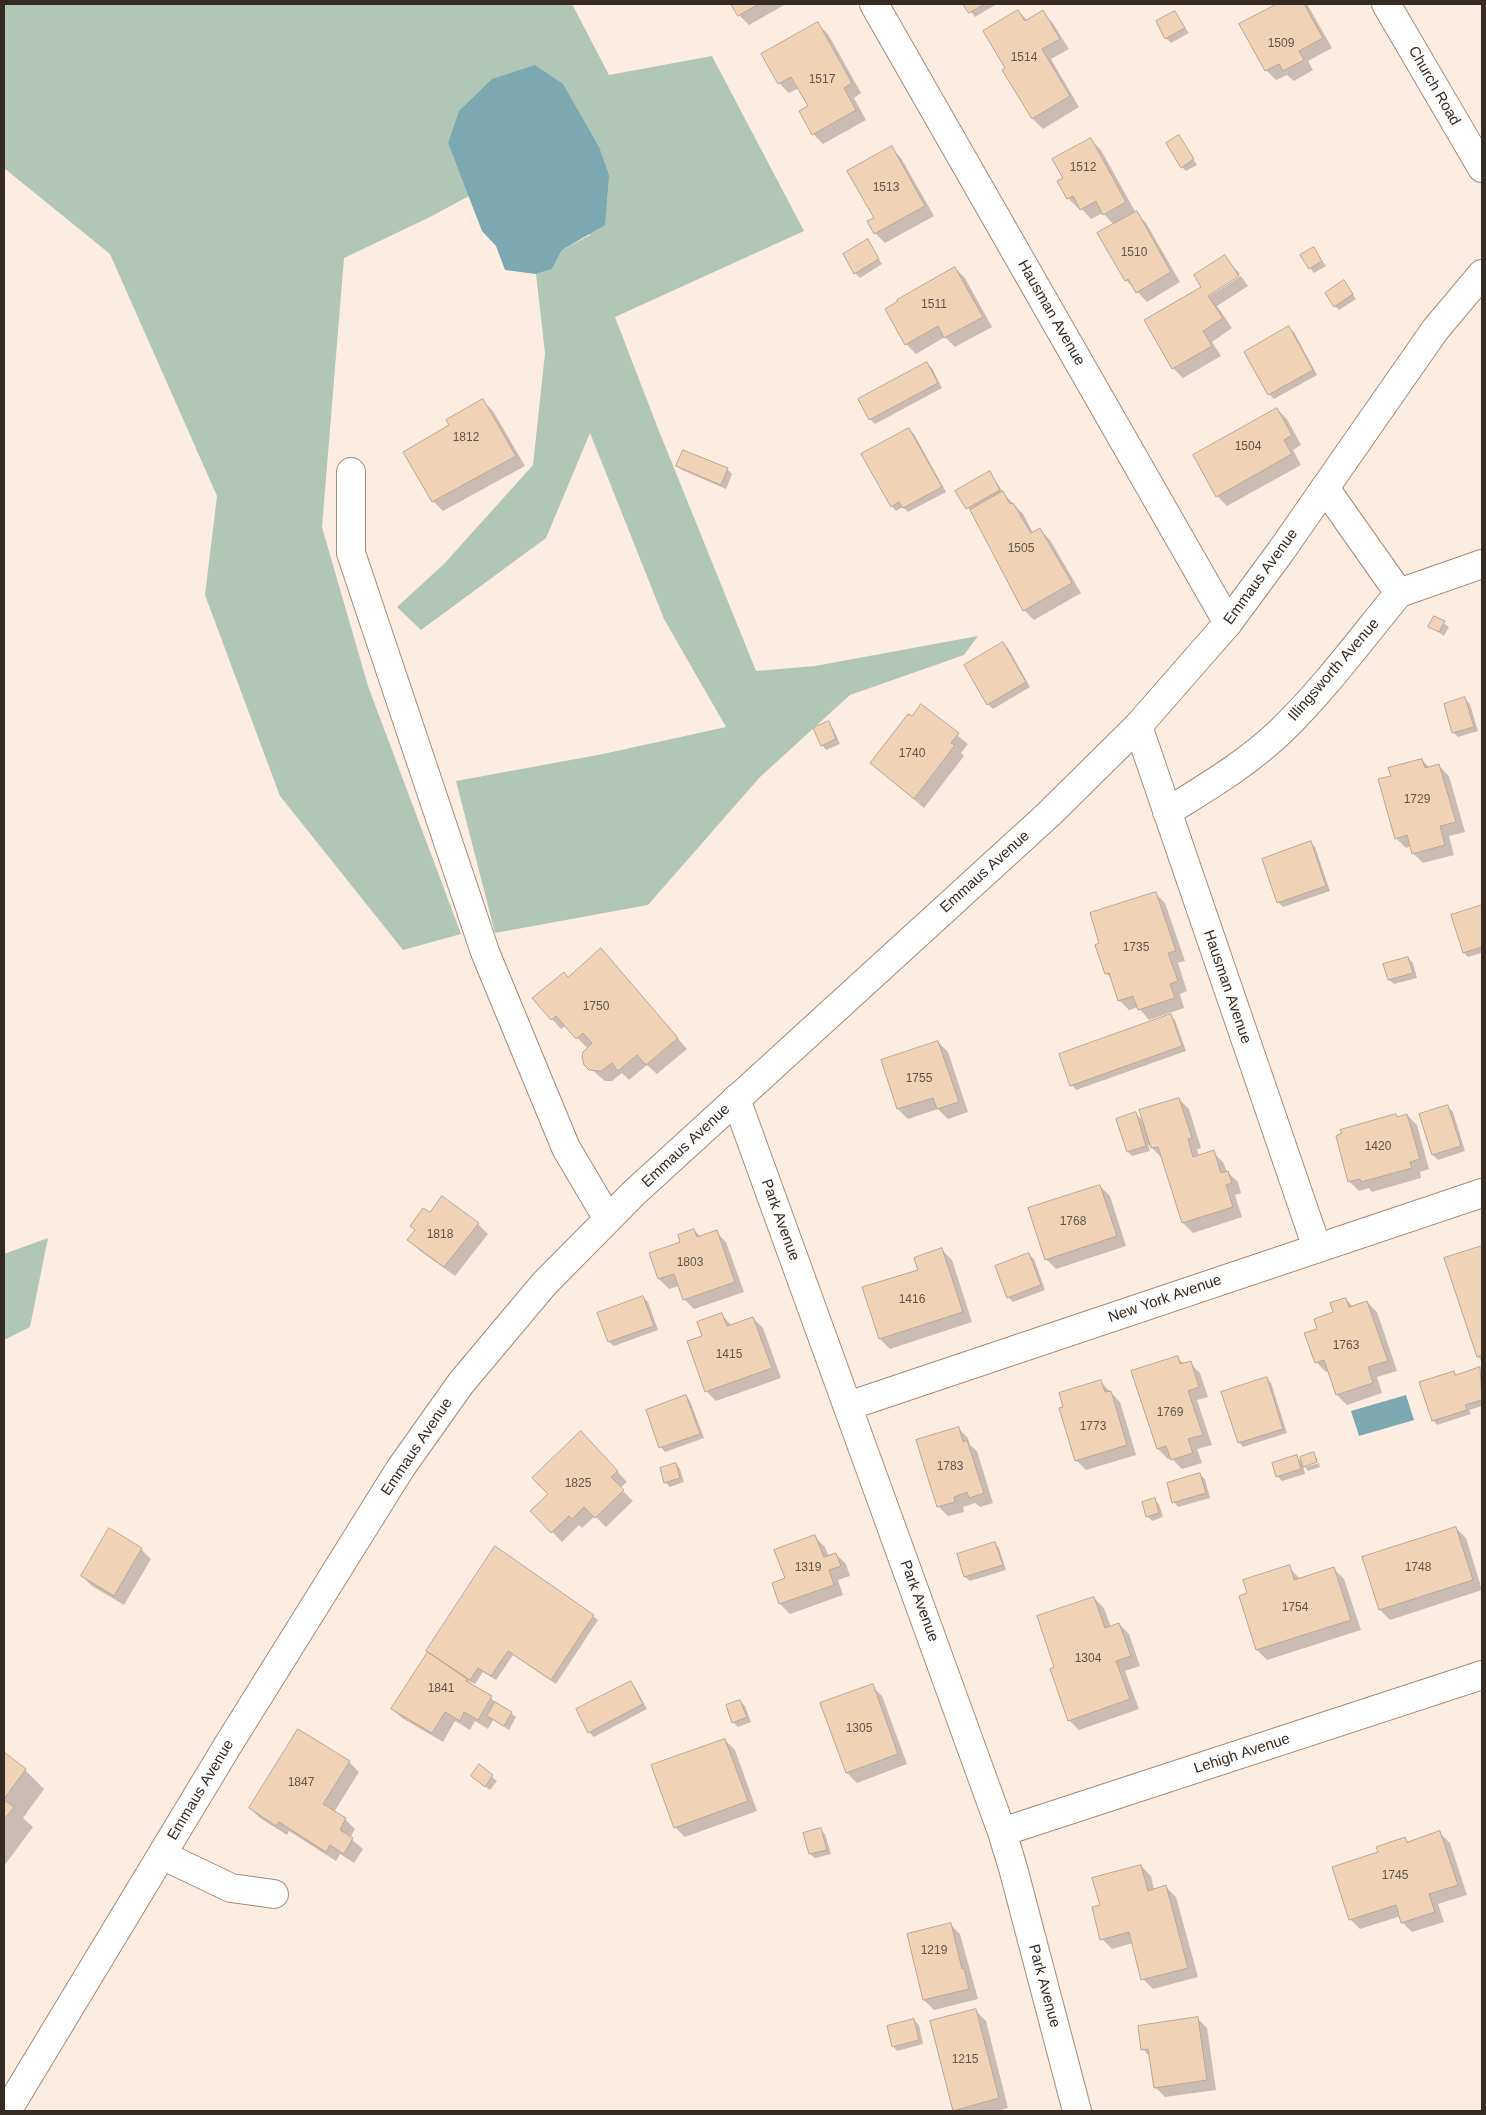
<!DOCTYPE html>
<style>
body{margin:0}
#map{position:relative;width:1486px;height:2115px;overflow:hidden;background:#fdece0;font-family:Helvetica,sans-serif}
canvas{display:block}
.frame{position:absolute;inset:0;border:5px solid #352b23;pointer-events:none}
</style>
<div id="map">
<canvas width="1486" height="2115"></canvas>
<div class="frame"></div>
</div>
<script>
const ctx = document.querySelector('canvas').getContext('2d');
ctx.lineJoin = 'round';
function paint(path, color) {
  ctx.fillStyle = color;
  ctx.fill(path, 'evenodd');
}
function stroke(path, color, width, dash) {
  ctx.strokeStyle = color;
  ctx.lineWidth = width;
  ctx.lineCap = dash ? 'butt' : 'round';
  ctx.setLineDash(dash || []);
  ctx.stroke(path);
}
function write(font, color, halo, rows, align = 'center') {
  ctx.font = font + ' Helvetica,sans-serif';
  ctx.lineWidth = 5;
  ctx.setLineDash([]);
  ctx.textBaseline = 'middle';
  ctx.strokeStyle = halo;
  ctx.fillStyle = color;
  for (const [text, x, y, turn = 0] of rows) {
    ctx.save();
    ctx.translate(x, y);
    ctx.rotate((+turn || 0) * Math.PI / 180);
    ctx.textAlign = isNaN(turn) ? turn : align;
    if (halo) ctx.strokeText(text, 0, 0);
    ctx.fillText(text, 0, 0);
    ctx.restore();
  }
}
const green = new Path2D(`
 M4 4H572L609 75 712 56 804 231 615 317 657 426 756 671 815 666 978 636 964 655 850 695 760 777 648 905 495 933 456 781 603 754 726 727 664 619 590 433 546 538 421 630 397 607 444 564 533 465 545 353 536 274 552 269 562 250 590 235 448 143 469 196 430 217 344 258 322 527 368 686 461 934 403 950 280 796 205 595 217 496 110 254 4 168Z
 M48 1238 30 1327 4 1340V1254Z`);
const water = new Path2D(`
 M535 65 563 84 599 147 609 175 605 225 562 250 552 269 536 274 505 270 496 246 482 231 448 143 459 111 492 79Z
 M1406 1395 1414 1420 1359 1436 1351 1411Z`);
const shadow = new Path2D(`
 M732 4H786L749 25 739 15Z
 M965 4H997L975 17Z
 M1279 4H1307L1332 48 1308 61 1313 70 1294 81 1287 75 1276 80 1266 70 1241 25Z
 M1018 11 1028 21 1042 12 1052 22 1069 49 1051 59 1079 107 1043 129 1033 119 1007 68Z
 M1175 13 1189 33 1171 43 1166 38Z
 M818 24 828 34 861 93 854 98 866 120 823 144 813 134 810 107 799 88 789 93 779 83Z
 M1179 137 1197 165 1186 171 1182 167Z
 M1091 140 1101 150 1136 213 1146 223 1180 282 1147 302 1126 280 1114 225 1103 213 1091 219 1080 207 1078 208 1068 198 1064 178Z
 M891 148 901 158 934 216 885 243 875 233V218Z
 M867 241 882 264 860 278 855 273Z
 M1313 248 1326 266 1314 273 1310 268Z
 M1225 257 1240 274 1208 294V297L1241 276 1248 286 1217 306 1232 328 1212 342 1221 356 1183 378 1173 368Z
 M955 268 965 278 992 327 955 347 945 337 916 354 906 344 900 302Z
 M1348 287 1356 299 1339 310 1335 306Z
 M1289 328 1294 332 1317 375 1274 399 1269 394 1246 352Z
 M927 364 932 368 942 388 875 424 870 419Z
 M483 401 493 411 525 466 443 511 433 501 450 426Z
 M1277 409 1287 419 1301 445 1293 450 1301 465 1227 506 1217 496Z
 M909 429 914 434 946 492 908 512 903 507 896 511 892 506Z
 M683 451 727 469 732 474 726 489 682 470 677 466Z
 M990 472 1004 494 1023 514 1033 533 1040 530 1050 540 1081 593 1034 620 1024 610 972 513 957 492Z
 M1435 617 1449 627 1444 636 1430 626Z
 M1003 644 1008 648 1030 687 993 709 988 704 966 665Z
 M1465 699 1470 704 1478 731 1458 737 1453 732Z
 M921 706 968 744 961 753 964 756 924 808 871 763Z
 M828 723 833 728 840 744 826 750 822 745Z
 M1422 760 1430 768 1439 766 1449 776 1465 832 1449 836 1454 855 1423 863 1413 853 1411 846 1406 848 1396 838Z
 M1310 843 1315 847 1330 891 1283 907 1278 902Z
 M1155 893 1165 903 1185 961 1178 963 1187 991 1180 994 1184 1008 1149 1020 1138 1007 1129 1010 1119 1000 1112 979 1106 973Z
 M1482 906V953L1468 957 1464 953 1452 916Z
 M601 950 687 1049 657 1074 647 1065 629 1080 622 1073 612 1081H605L587 1066 588 1049 566 1026 561 1029 552 1019 568 978Z
 M1408 958 1413 963 1417 978 1394 984 1389 980 1385 965Z
 M1170 1016 1175 1020 1186 1051 1076 1090 1072 1085Z
 M938 1042 948 1052 968 1112 948 1119 938 1109 908 1119 898 1109 882 1061Z
 M1179 1099 1189 1109 1201 1148 1197 1149 1199 1156 1213 1152 1223 1162 1227 1172 1238 1182 1241 1193 1235 1195 1242 1217 1193 1233 1183 1223 1162 1158 1148 1144 1150 1151 1132 1156 1128 1152 1136 1114 1144 1122Z
 M1448 1107 1453 1112 1465 1151 1438 1160 1433 1155 1420 1115Z
 M1407 1115 1417 1125 1429 1169 1420 1172 1421 1178 1372 1192 1369 1188 1359 1191 1349 1181 1398 1118Z
 M1100 1186 1110 1196 1126 1246 1056 1269 1046 1259Z
 M430 1214 478 1224 488 1234 455 1276 419 1250 409 1240Z
 M694 1230 701 1237 716 1232 726 1242 744 1292 694 1309 684 1299 679 1286 669 1289 659 1279 650 1253 682 1242Z
 M1482 1247V1361L1478 1357 1445 1259Z
 M942 1250 952 1260 972 1322 890 1349 880 1339 863 1288 920 1270Z
 M1029 1255 1034 1259 1045 1290 1013 1302 1008 1297Z
 M643 1297 648 1302 658 1330 614 1346 609 1342 599 1313Z
 M1346 1299 1353 1307 1367 1302 1377 1312 1397 1371 1377 1377 1382 1393 1347 1405 1337 1395 1329 1371 1326 1372 1316 1362 1319 1330Z
 M722 1315 732 1326 753 1318 763 1328 781 1378 716 1401 706 1391 703 1337Z
 M1177 1357 1184 1364 1190 1363 1200 1373 1208 1397 1197 1400 1212 1445 1197 1449 1202 1463 1182 1469 1171 1458 1168 1459 1158 1449 1133 1372Z
 M1480 1369 1482 1371V1406L1469 1410 1471 1414 1437 1425 1433 1420 1454 1372 1457 1376Z
 M1267 1378 1271 1383 1287 1433 1243 1447 1239 1442Z
 M1101 1382 1120 1402 1136 1455 1086 1470 1076 1460Z
 M686 1396 690 1401 704 1438 665 1452 661 1447Z
 M958 1428 968 1438 970 1445 977 1451 993 1503 980 1507 975 1503 963 1507 964 1512 948 1516 938 1506Z
 M591 1443 627 1482 620 1488 633 1501 606 1527 595 1516 582 1528 579 1525 562 1542 532 1511 550 1494Z
 M1313 1454 1318 1460 1305 1465V1467L1303 1465 1305 1474 1282 1481 1277 1476 1297 1457 1302 1462Z
 M1319 1463 1320 1467 1308 1471 1305 1467Z
 M676 1464 680 1469 684 1482 670 1487 665 1482Z
 M1200 1475 1205 1479 1210 1498 1178 1507 1174 1502Z
 M1155 1500 1159 1504 1163 1517 1152 1521 1147 1516Z
 M1456 1528 1466 1538 1482 1590 1390 1620 1380 1610 1364 1558Z
 M815 1537 825 1547 829 1557 836 1554 846 1564 850 1576 838 1580 843 1595 790 1614 780 1604 773 1584 787 1579Z
 M994 1543 999 1548 1006 1570 970 1581 965 1577Z
 M141 1549 151 1559 124 1605 92 1586 82 1576Z
 M1289 1567 1300 1579 1334 1569 1344 1579 1361 1630 1267 1660 1257 1650 1249 1594Z
 M1094 1598 1104 1608 1111 1627 1119 1624 1129 1634 1140 1666 1125 1671 1139 1709 1079 1730 1069 1720 1056 1668Z
 M593 1616 598 1620 556 1684 513 1655 496 1680 483 1672 475 1684 466 1680 516 1717 509 1730 493 1720 488 1729 475 1721 470 1730 455 1721 443 1742 402 1718 392 1709 429 1652Z
 M631 1682 635 1687 647 1709 594 1737 589 1732Z
 M872 1686 882 1696 907 1764 857 1783 847 1773Z
 M740 1701 745 1706 751 1722 738 1727 733 1722 727 1706Z
 M725 1740 735 1750 757 1811 685 1837 675 1827Z
 M4 1754 25 1770 44 1789 23 1818 33 1827 4 1866Z
 M349 1762 359 1772 334 1812 345 1819 355 1829 350 1838 363 1849 354 1863 340 1854 336 1861 289 1831 287 1835 260 1818 250 1808Z
 M479 1766 497 1781 490 1790 477 1781Z
 M820 1830 825 1834 831 1854 815 1858 810 1854Z
 M1440 1833 1450 1843 1467 1895 1438 1904 1444 1922 1412 1932 1402 1922 1401 1916 1360 1929 1350 1919 1379 1853 1405 1839 1409 1843Z
 M1141 1866 1151 1876 1154 1890 1166 1887 1176 1897 1198 1977 1153 1989 1143 1979 1133 1943 1112 1949 1102 1939Z
 M950 1924 960 1934 978 1999 934 2010 924 2000Z
 M976 2011 986 2021 1008 2108 997 2111 954 2110Z
 M1197 2018 1207 2028 1216 2090 1165 2097 1155 2087 1150 2057 1143 2049Z
 M914 2020 919 2025 923 2044 897 2051 893 2046Z`);
const building = new Path2D(`
 M731 4H759L738 16Z
 M963 4H985L969 13Z
 M1277 4H1304L1323 38 1299 51 1304 60 1283 71 1279 64 1265 71 1239 24Z
 M1018 10 1025 21 1043 10 1060 39 1042 49 1070 96 1032 119 1002 70 1005 68 983 31Z
 M1175 11 1185 28 1165 39 1156 21Z
 M818 22 852 83 844 88 856 110 812 135 799 111 808 106 791 77 778 84 761 54Z
 M1179 135 1194 159 1181 168 1166 143Z
 M1091 138 1126 202 1103 215 1096 201 1080 210 1073 196 1067 199 1057 181 1063 178 1052 159Z
 M892 146 925 206 874 234 867 221 874 218 847 171Z
 M1137 211 1171 272 1136 293 1128 279 1125 281 1097 233Z
 M868 239 879 259 854 274 843 254Z
 M1314 247 1322 261 1309 269 1300 255Z
 M1225 255 1239 276 1208 296 1223 318 1203 331 1212 346 1172 369 1144 320 1201 287 1194 275Z
 M955 267 983 317 944 338 938 326 905 345 885 309 898 301 897 300Z
 M1344 280 1353 294 1334 307 1325 293Z
 M1289 326 1313 370 1268 395 1244 352Z
 M927 362 938 383 869 420 858 399Z
 M483 399 516 456 432 502 403 452 449 425 446 420Z
 M1277 408 1292 435 1284 440 1292 454 1216 497 1193 455Z
 M909 428 942 487 903 508 899 502 891 507 861 454Z
 M683 450 728 468 721 485 676 466Z
 M990 471 1000 490 966 509 955 491Z
 M1003 491 1010 504 1013 503 1031 533 1040 528 1072 583 1023 611 970 510Z
 M1434 616 1445 621 1439 632 1428 627Z
 M1003 642 1026 682 987 705 964 665Z
 M1465 697 1474 727 1452 733 1444 704Z
 M921 704 959 733 951 743 955 745 914 799 870 763 908 714 912 716Z
 M829 721 836 739 821 746 813 728Z
 M1422 759 1425 768 1439 764 1456 822 1440 826 1445 845 1412 854 1407 835 1395 839 1378 779 1391 776 1388 768Z
 M1311 841 1326 886 1277 903 1262 859Z
 M1156 892 1176 951 1168 953 1178 981 1170 984 1175 998 1138 1010 1133 996 1118 1001 1109 973 1105 974 1095 945 1099 943 1090 913Z
 M1482 905V947L1463 953 1451 915Z
 M601 948 678 1038 646 1065 637 1055 618 1071 612 1063 601 1071 589 1070 584 1065 582 1057 583 1052 592 1043 583 1033 576 1039 556 1016 551 1020 532 998 564 972 568 977Z
 M1408 957 1413 973 1388 980 1383 964Z
 M1171 1014 1182 1046 1070 1086 1059 1054Z
 M938 1041 959 1102 937 1109 933 1098 897 1109 881 1060Z
 M1179 1098 1192 1138 1188 1139 1193 1157 1214 1150 1221 1173 1228 1171 1232 1183 1226 1185 1233 1207 1182 1223 1158 1147 1151 1148 1139 1110Z
 M1448 1105 1461 1146 1432 1155 1419 1114Z
 M1136 1112 1146 1146 1127 1152 1116 1119Z
 M1396 1114 1397 1117 1407 1114 1420 1159 1410 1162 1412 1168 1361 1182 1360 1179 1348 1182 1336 1136 1342 1133 1340 1130Z
 M1100 1185 1117 1236 1045 1260 1028 1208Z
 M442 1196 479 1223 444 1267 407 1240 415 1230 410 1226 423 1208 430 1212Z
 M694 1229 697 1237 717 1230 735 1282 683 1300 674 1274 658 1279 649 1253 680 1242 678 1235Z
 M1482 1246V1355L1477 1357 1444 1258Z
 M942 1248 963 1312 879 1339 862 1287 918 1270 914 1258Z
 M1029 1253 1041 1285 1007 1298 995 1266Z
 M643 1296 654 1326 608 1342 597 1313Z
 M1346 1298 1349 1307 1367 1301 1388 1361 1368 1367 1373 1383 1336 1395 1324 1360 1315 1363 1304 1333 1317 1329 1314 1319 1333 1312 1330 1303Z
 M722 1313 727 1326 753 1317 772 1368 705 1392 687 1341 702 1336 697 1322Z
 M1178 1356 1180 1364 1191 1361 1199 1387 1188 1391 1203 1435 1188 1439 1193 1453 1171 1460 1166 1446 1157 1449 1131 1371Z
 M1480 1367 1482 1400 1465 1405 1467 1410 1432 1421 1419 1382 1454 1371 1455 1375Z
 M1267 1377 1283 1429 1238 1443 1221 1392Z
 M1101 1380 1105 1392 1111 1391 1127 1445 1075 1461 1059 1408 1063 1407 1059 1393Z
 M686 1395 700 1434 659 1448 646 1410Z
 M959 1427 963 1442 967 1440 984 1493 969 1498 967 1492 954 1497 955 1502 937 1507 916 1440Z
 M581 1431 618 1471 611 1477 624 1490 595 1518 584 1507 572 1519 569 1516 551 1533 530 1511 548 1494 532 1478Z
 M1314 1452 1317 1462 1303 1467 1300 1457Z
 M1297 1455 1301 1469 1276 1477 1272 1463Z
 M676 1463 680 1478 664 1483 660 1468Z
 M1200 1473 1206 1493 1172 1503 1167 1483Z
 M1155 1498 1159 1513 1146 1517 1142 1502Z
 M1456 1527 1473 1580 1379 1610 1362 1557Z
 M109 1528 142 1548 114 1596 81 1576Z
 M815 1535 824 1557 836 1553 841 1566 829 1570 834 1585 779 1604 772 1583 785 1578 774 1550Z
 M995 1542 1003 1565 964 1577 957 1554Z
 M495 1546 594 1615 551 1680 508 1651 491 1676 478 1668 470 1680 426 1651Z
 M1290 1565 1294 1580 1334 1567 1351 1620 1256 1650 1239 1596 1247 1593 1243 1580Z
 M1094 1597 1105 1628 1119 1623 1131 1656 1116 1661 1130 1699 1068 1721 1050 1669 1054 1667 1037 1616Z
 M428 1652 467 1679 466 1681 492 1696 478 1720 464 1712 460 1721 445 1712 432 1733 391 1709Z
 M631 1681 643 1704 588 1733 576 1709Z
 M873 1684 898 1754 846 1773 820 1703Z
 M740 1700 747 1717 732 1723 726 1705Z
 M495 1702 512 1712 504 1726 487 1716Z
 M298 1729 350 1761 323 1804 346 1818 340 1830 353 1838 344 1854 330 1845 326 1852 279 1822 276 1826 249 1808Z
 M725 1739 748 1801 674 1828 651 1765Z
 M4 1752 26 1769 4 1799Z
 M479 1764 493 1775 485 1787 471 1776Z
 M4 1800 14 1807 4 1820Z
 M821 1828 827 1850 809 1854 803 1833Z
 M1440 1831 1458 1885 1429 1894 1435 1912 1401 1923 1396 1905 1349 1920 1332 1867 1378 1852 1376 1847 1405 1837 1407 1842Z
 M1141 1865 1148 1891 1166 1885 1188 1968 1141 1980 1129 1932 1100 1940 1092 1907 1100 1905 1092 1878Z
 M951 1923 962 1969 964 1968 969 1989 923 2000 907 1934Z
 M976 2009 999 2098 953 2111 930 2021Z
 M1198 2017 1207 2080 1154 2088 1148 2049 1141 2050 1138 2026Z
 M914 2019 919 2040 892 2047 887 2026Z`);
const minor = new Path2D(`
 M874 4 1228 623
 M1386 4 1482 168
 M351 472V553L485 952 566 1148 608 1219
 M1325 488 1399 593 1482 564
 M1138 726 1317 1248
 M1167 812C1207 787 1248 763 1282 730 1325 688 1361 639 1399 593
 M736 1099 1002 1832 1013 1868 1077 2111
 M848 1406 1482 1193
 M1002 1832 1482 1675
 M162 1855 231 1888 274 1894`);
const major = new Path2D(`
 M7 2111 228 1745 400 1469 461 1383 544 1284 635 1192 1049 814 1138 726 1228 623 1281 551 1435 330 1482 274`);
const numberNames = [
 ["1509",1281,44],
 ["1514",1024,58],
 ["1517",822,80],
 ["1512",1083,168],
 ["1513",886,188],
 ["1510",1134,253],
 ["1511",934,305],
 ["1812",466,438],
 ["1504",1248,447],
 ["1505",1021,549],
 ["1740",912,754],
 ["1729",1417,800],
 ["1735",1136,948],
 ["1750",596,1007],
 ["1755",919,1079],
 ["1420",1378,1147],
 ["1768",1073,1222],
 ["1818",440,1235],
 ["1803",690,1263],
 ["1416",912,1300],
 ["1763",1346,1346],
 ["1415",729,1355],
 ["1769",1170,1413],
 ["1773",1093,1427],
 ["1783",950,1467],
 ["1825",578,1484],
 ["1319",808,1568],
 ["1748",1418,1568],
 ["1754",1295,1608],
 ["1304",1088,1659],
 ["1841",441,1689],
 ["1305",859,1729],
 ["1847",301,1783],
 ["1745",1395,1876],
 ["1219",934,1951],
 ["1215",965,2060]
];
const streetNames = [
 ["Church Road",1434,86,60],
 ["Hausman Avenue",1051,313,60],
 ["Emmaus Avenue",1261,577,-54],
 ["Illingsworth Avenue",1334,670,-49],
 ["Emmaus Avenue",985,872,-42],
 ["Hausman Avenue",1227,987,71],
 ["Emmaus Avenue",686,1146,-43],
 ["Park Avenue",780,1220,70],
 ["New York Avenue",1165,1299,-19],
 ["Emmaus Avenue",417,1447,-56],
 ["Park Avenue",919,1601,70],
 ["Lehigh Avenue",1242,1754,-18],
 ["Emmaus Avenue",201,1790,-59],
 ["Park Avenue",1044,1986,75]
];
paint(green, '#b0c7b7');
paint(water, '#7ca9b1');
paint(shadow, '#0003');
paint(building, '#f0d2b7');
stroke(building, '#bda691', 1);
stroke(minor, '#a48b78', 30);
stroke(major, '#a48b78', 30);
stroke(minor, '#fff', 28);
stroke(major, '#fff', 28);
write('12px', '#645548', null, numberNames);
write('15px', '#352b23', '#fdfdfd', streetNames);
</script>
